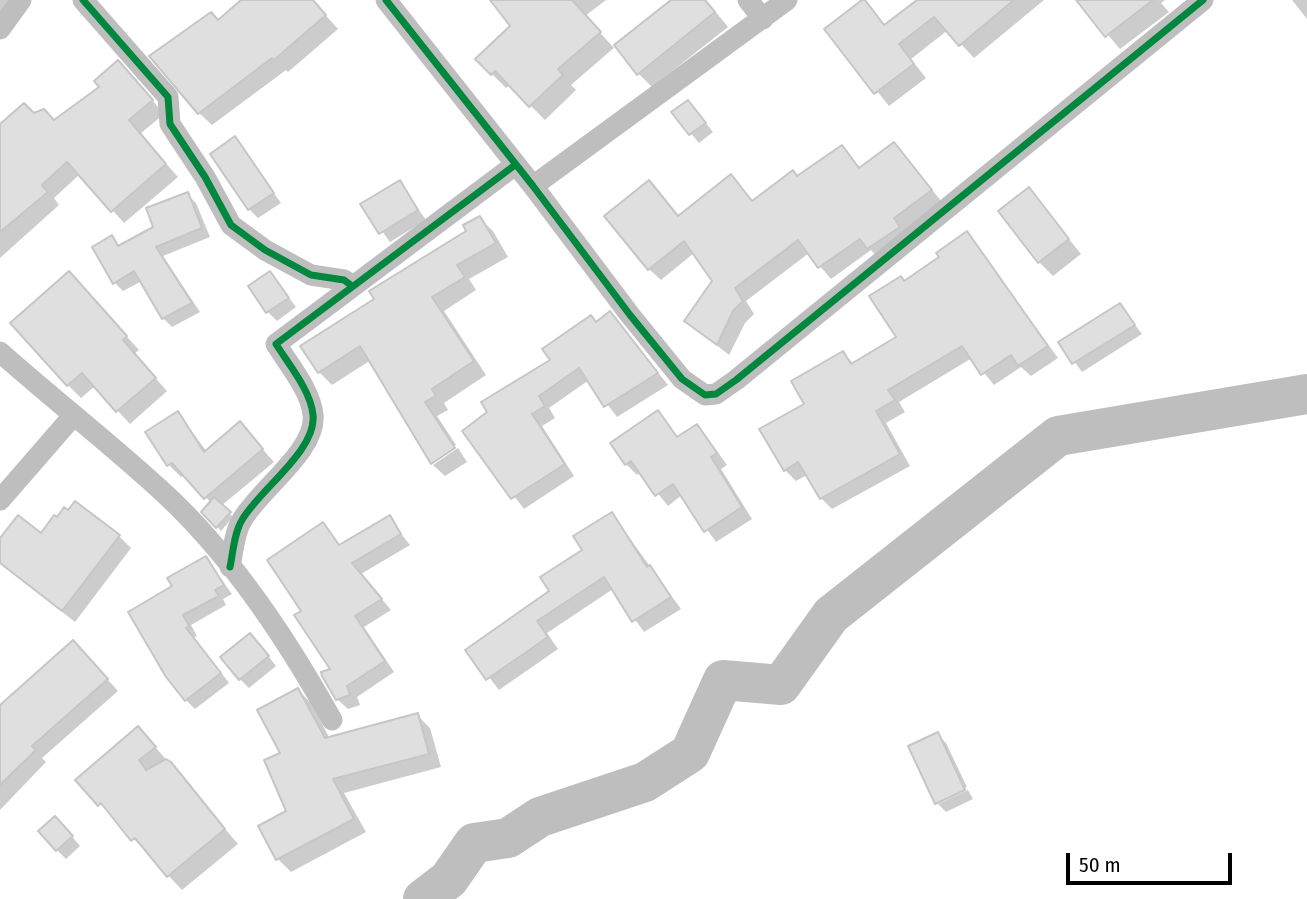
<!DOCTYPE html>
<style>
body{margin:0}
#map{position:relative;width:1307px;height:899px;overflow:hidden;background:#fff;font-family:"Fira Sans Condensed",sans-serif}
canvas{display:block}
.scale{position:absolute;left:1066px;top:853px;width:166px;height:32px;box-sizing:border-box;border:4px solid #000;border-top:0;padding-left:9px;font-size:21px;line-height:24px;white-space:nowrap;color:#000;-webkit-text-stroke:5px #fff;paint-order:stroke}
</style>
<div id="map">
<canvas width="1307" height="899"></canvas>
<div class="scale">50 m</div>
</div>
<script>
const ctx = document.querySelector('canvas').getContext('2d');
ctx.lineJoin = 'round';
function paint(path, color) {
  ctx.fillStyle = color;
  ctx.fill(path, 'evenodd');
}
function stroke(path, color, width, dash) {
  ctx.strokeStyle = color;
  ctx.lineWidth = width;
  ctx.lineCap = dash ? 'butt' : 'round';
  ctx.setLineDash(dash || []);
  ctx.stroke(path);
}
const shadow = new Path2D(`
 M0 0H17L0 23Z
 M244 0H312L338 29 288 72 286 70 212 125 199 113 219 22Z
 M492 0H606L585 16 614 48 616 46 571 85 576 90 545 120 510 85 506 88 477 59 512 26Z
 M673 0H706L728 27 652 87 638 73Z
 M920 0H1044L974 58 948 30 911 59 926 78 889 106 827 29 864 1 886 26Z
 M1091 0H1165L1161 3 1169 12 1120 49 1083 6Z
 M1292 0H1307V19Z
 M131 75 164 114 140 134 178 177 124 223 80 174 54 198 59 205 0 258V132L34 115 54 122Z
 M696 111 713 132 699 143 674 113Z
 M235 139 281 203 258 218 249 209Z
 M894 144 942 202 880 260 871 250 831 279 809 253 746 301 754 314 745 323 729 355 686 321 714 281 694 253 661 280 649 269 679 217 731 176 754 202 842 147 861 169Z
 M399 182 426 220 390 242 363 205Z
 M1029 190 1081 254 1053 276 1039 262Z
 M187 194 196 203 210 237 163 256 200 312 172 327 163 318 142 281 123 291 114 282 111 238 120 247 155 227Z
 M479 218 493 231 508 257 469 279 476 290 444 311 486 375 444 403 448 410 437 416 456 445 433 461V464L371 360 332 385 319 372 377 300 468 231Z
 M967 233 1058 358 1031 376 1021 367 994 385 972 358 899 402 905 412 886 423 910 466 832 509 821 498 807 475 796 481 785 470 806 404 843 353 854 364 899 338 904 282 942 257Z
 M270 273 296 307 277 321 268 312Z
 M81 286 139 350 134 354 167 391 130 424 95 386 81 398 68 385Z
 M1120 305 1142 334 1082 372 1061 343Z
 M610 313 668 385 617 417 589 380 549 408 555 418 542 426 574 476 524 509 465 431Z
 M657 412 679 438 696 426 707 437 727 465 721 469 752 519 716 542 682 495 668 506 641 472 637 475 626 464Z
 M178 413 207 452 251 436 274 462 221 506 233 517 221 531 204 512 211 503 185 474 181 477 169 465Z
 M458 448 467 462 445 476 433 465Z
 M612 514 681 609 644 632 613 589 547 633 558 649 499 690 468 650 552 592Z
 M389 518 410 545 361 574 391 610 364 627 394 672 357 697 360 705 348 709 337 699 333 670 303 611 323 524 341 546Z
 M41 535 119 536 131 548 75 622 0 563V541Z
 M206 558 232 594 223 599 226 605 191 625 197 636 194 637 229 683 195 709 186 700 174 587Z
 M259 644 276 666 249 688 240 679Z
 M84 653 118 691 42 758 46 762 0 810V707Z
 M298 690 311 703 330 739 417 715 430 728 441 767 344 793 366 832 291 872 278 859 288 812 283 754Z
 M937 734 946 743 967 787 938 800V804Z
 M151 742 238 844 182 890 78 780Z
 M968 790 973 799 946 812 938 804Z
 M64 827 80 846 66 859 57 850Z`);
const river = new Path2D(`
 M423 899 449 879 474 843 508 838 540 817 645 782 690 753 723 680 781 685 831 615 1058 436 1307 394`);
const building = new Path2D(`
 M241 0H313L326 15 274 60 272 58 198 114 149 56 211 12 218 20Z
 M490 0H572L601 32 558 69 563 75 529 107 495 71 491 75 475 59 510 26Z
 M671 0H705L715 12 637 75 614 45Z
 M862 0H865L884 25 917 0H1014L959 46 934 17 899 44 914 64 874 94 824 29Z
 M1076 0H1153L1105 37Z
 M118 60 153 100 129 120 166 164 111 212 67 162 42 185 48 192 0 232V124L24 103 34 113 44 109 54 120 99 87 94 81Z
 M688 100 706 123 689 135 671 112Z
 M235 136 274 193 248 210 210 154Z
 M894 142 932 190 894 218 900 227 867 249 860 239 818 268 798 240 735 288 743 301 733 311 717 345 684 321 712 281 684 241 648 270 604 216 649 180 678 216 731 174 752 201 793 170 797 176 842 145 859 168Z
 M400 180 418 210 379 234 360 204Z
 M1029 187 1069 239 1038 263 998 211Z
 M188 192 202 228 156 247 192 303 162 319 134 271 113 284 92 247 112 235 118 246 153 227 146 208Z
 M480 216 496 243 457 265 465 277 432 297 474 361 432 389 436 396 425 402 455 448 431 464 360 346 318 373 300 346 374 299 369 291 466 231 463 225Z
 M967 231 1048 346 1018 366 1011 355 981 375 962 346 888 390 895 400 876 411 900 454 820 499 798 462 784 471 759 429 804 404 791 381 843 351 851 364 896 337 869 296 901 276 904 281 939 257 936 253Z
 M69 271 127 336 123 340 156 378 116 412 82 373 67 386 10 323Z
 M270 271 289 298 266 313 248 286Z
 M1120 303 1135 325 1072 364 1058 342Z
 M610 311 658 373 604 407 579 368 539 396 545 406 532 414 565 464 511 499 462 431 487 412 481 402 550 360 542 349 591 315 596 322Z
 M658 410 677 437 697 424 717 453 711 457 742 507 704 532 673 484 655 496 631 461 625 465 610 443Z
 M178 411 204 452 240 421 263 449 204 499 172 463 167 466 145 432Z
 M214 497 231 512 216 528 201 512Z
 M75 501 120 535 62 611 0 563V538L18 515 41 533 54 515 57 517 64 507 68 510Z
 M612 512 647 567 650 565 671 597 632 622 604 577 537 621 548 637 486 680 465 650 549 591 540 577 582 550 573 536Z
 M390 515 401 534 352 563 382 599 355 616 385 661 347 686 350 695 336 700 322 676 321 672 330 669 294 615 301 611 267 560 323 522 339 545Z
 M206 556 224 585 215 590 219 596 183 615 189 626 186 628 221 673 185 701 166 677 128 612 172 586 167 578Z
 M250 633 269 656 239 680 220 657Z
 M73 640 108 679 32 746 36 750 0 785V705Z
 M298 688 325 738 418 713 429 754 333 779 354 819 276 860 258 826 286 811 264 760 280 753 257 710Z
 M138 726 156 747 139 760 146 770 166 759 171 762 225 829 167 877 135 838 131 841 101 803 98 806 75 780Z
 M938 732 965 790 935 804 908 746Z
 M55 816 73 836 56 851 38 831Z`);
const minor = new Path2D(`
 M83 0 168 97 170 124 205 177 231 225 265 250 311 275 344 280 352 286
 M386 0 533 186 630 315 682 379 705 395 716 394 736 380 1203 0
 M748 0 763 19
 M0 29 21 0
 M533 186 787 0
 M0 352C54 400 112 445 165 494 232 556 288 641 332 720
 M0 500 73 416
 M230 567C233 553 234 533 242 520 259 490 317 450 313 415 311 391 289 365 276 344L515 165`);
const cycleway = new Path2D(`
 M83 0 168 97 170 124 205 177 231 225 265 250 311 275 344 280 352 286
 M386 0 533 186 630 315 682 379 705 395 716 394 736 380 1203 0
 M230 567C233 553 234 533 242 520 259 490 317 450 313 415 311 391 289 365 276 344L515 165`);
paint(shadow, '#0003');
stroke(river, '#bebebe', 40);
paint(building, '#dfdfdf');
stroke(building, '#c6c6c6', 2);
stroke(minor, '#bebebe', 21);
stroke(cycleway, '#00873e', 7);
</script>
